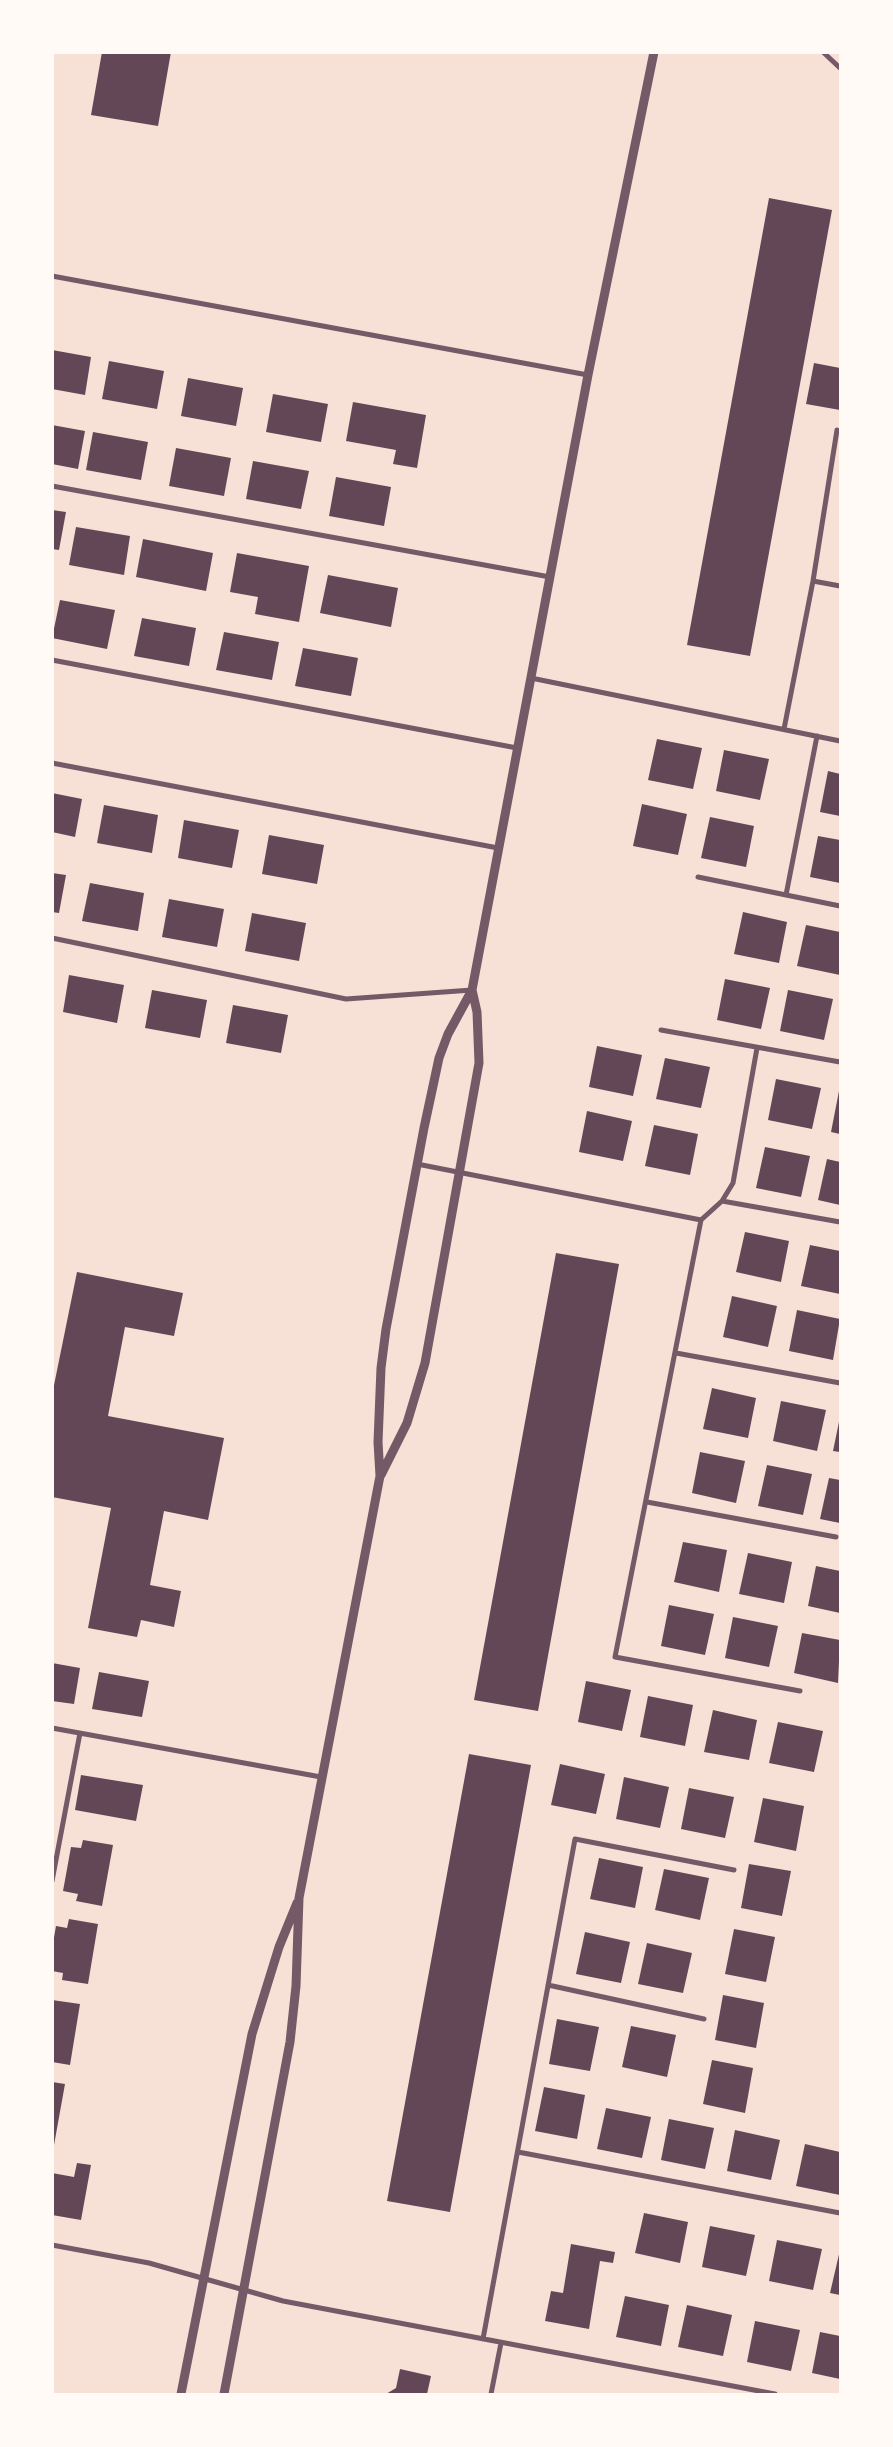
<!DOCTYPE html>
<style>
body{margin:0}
#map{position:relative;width:893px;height:2447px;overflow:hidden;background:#f7e1d7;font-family:"Space Grotesk",sans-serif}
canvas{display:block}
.frame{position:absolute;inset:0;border:54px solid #fffaf5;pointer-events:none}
</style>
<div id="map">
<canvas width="893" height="2447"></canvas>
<div class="frame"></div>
</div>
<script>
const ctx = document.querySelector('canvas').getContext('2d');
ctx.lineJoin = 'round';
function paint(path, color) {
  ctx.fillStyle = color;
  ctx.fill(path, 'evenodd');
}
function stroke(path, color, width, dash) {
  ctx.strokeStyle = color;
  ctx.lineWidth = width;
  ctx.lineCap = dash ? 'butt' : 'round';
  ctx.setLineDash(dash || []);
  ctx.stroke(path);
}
const building = new Path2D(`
 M102 52H171L158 126 91 115Z
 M769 198 832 210 750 656 687 645Z
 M52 350 91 357 85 395 52 389Z
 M109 361 164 371 157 409 102 399Z
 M814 363 840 368V410L806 404Z
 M188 378 243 388 236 426 181 416Z
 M273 394 328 404 321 442 266 432Z
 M353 402 426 415 417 468 393 464 396 450 346 441Z
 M52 425 85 431 78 469 52 464Z
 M93 432 148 442 141 480 86 470Z
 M176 448 231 458 224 496 169 486Z
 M253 461 309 471 301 509 246 499Z
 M336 477 391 487 384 526 329 516Z
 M52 510 66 512 59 550 52 549Z
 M76 527 130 536 124 575 69 565Z
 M143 539 213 553 206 591 136 577Z
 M237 553 309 566 299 622 255 614 258 597 230 592Z
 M328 575 398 588 391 627 320 613Z
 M60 600 115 610 107 649 52 638Z
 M142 618 196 628 189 666 134 656Z
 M224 632 279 642 272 680 216 670Z
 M303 648 358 658 351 696 295 686Z
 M657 739 702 748 693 789 648 780Z
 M724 750 769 759 760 800 716 791Z
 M828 771 840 774V816L820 812Z
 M52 793 82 799 75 837 52 832Z
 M642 804 687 814 678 855 633 846Z
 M104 805 158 815 152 853 97 843Z
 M710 817 754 826 746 867 701 858Z
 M184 820 239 830 232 868 178 858Z
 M269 835 324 845 317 884 262 874Z
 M818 836 840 840V883L810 877Z
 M52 873 66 875 59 913 52 912Z
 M90 883 144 893 138 931 82 921Z
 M169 899 224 909 217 947 162 937Z
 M743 912 787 922 779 963 734 954Z
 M252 913 306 923 299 961 245 951Z
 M806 925 840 932V975L797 966Z
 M69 975 124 985 117 1023 63 1012Z
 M725 979 770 988 761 1029 717 1020Z
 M152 990 207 1000 200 1038 145 1028Z
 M788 990 833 999 824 1040 780 1031Z
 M233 1005 288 1015 281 1053 226 1043Z
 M597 1046 642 1055 633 1096 589 1087Z
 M665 1058 710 1067 701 1108 656 1099Z
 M776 1079 821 1088 812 1129 768 1120Z
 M839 1091H840V1134L831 1132Z
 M587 1111 632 1121 623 1161 579 1152Z
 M654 1125 698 1134 690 1175 645 1166Z
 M765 1147 810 1156 801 1197 756 1188Z
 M827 1159 840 1162V1205L818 1200Z
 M745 1232 789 1241 781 1282 736 1272Z
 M810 1245 840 1251V1294L801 1286Z
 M556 1253 619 1264 538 1711 474 1700Z
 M77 1272 183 1293 174 1336 125 1327 108 1416 224 1438 208 1520 164 1511 150 1585 181 1591 174 1627 141 1620 137 1637 88 1628 111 1508 52 1497V1395Z
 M732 1296 777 1306 768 1347 723 1337Z
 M797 1310 840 1319 833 1360 789 1351Z
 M712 1388 756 1398 748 1438 703 1429Z
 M781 1401 826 1410 817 1451 773 1441Z
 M840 1417V1452L833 1451Z
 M700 1452 745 1461 736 1503 692 1493Z
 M767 1465 812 1474 803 1515 758 1506Z
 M829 1478 840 1480V1523L820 1519Z
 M683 1542 727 1550 719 1592 674 1582Z
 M748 1553 792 1562 784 1603 739 1594Z
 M816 1566 840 1571V1613L808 1606Z
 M669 1605 714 1614 705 1655 661 1646Z
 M733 1617 778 1626 769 1667 725 1658Z
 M802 1633 840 1640 838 1683 794 1673Z
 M52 1663 80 1668 74 1704 52 1701Z
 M99 1672 149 1681 142 1717 92 1709Z
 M586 1681 631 1690 622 1731 578 1722Z
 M648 1696 693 1705 685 1746 640 1737Z
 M713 1710 757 1720 749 1760 704 1752Z
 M778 1722 823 1731 814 1772 769 1763Z
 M469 1754 531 1765 450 2212 387 2201Z
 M560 1764 605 1774 596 1814 551 1805Z
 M81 1775 143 1785 136 1821 75 1810Z
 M624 1777 669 1787 660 1828 616 1819Z
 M689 1788 734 1797 725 1838 681 1829Z
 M763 1798 804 1806 796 1851 754 1842Z
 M83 1840 113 1845 102 1906 76 1901 78 1894 63 1891 71 1847 81 1848Z
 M599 1858 643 1867 635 1908 590 1899Z
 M749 1864 791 1871 782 1916 741 1908Z
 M664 1869 709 1878 700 1920 655 1910Z
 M69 1919 98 1924 88 1984 62 1980 63 1973 52 1971V1949L56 1926 67 1928Z
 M734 1929 775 1937 766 1982 725 1974Z
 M585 1932 630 1942 621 1983 576 1974Z
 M647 1943 692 1953 683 1993 638 1984Z
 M723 1995 764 2003 756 2048 715 2040Z
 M52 2000 80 2004 70 2065 52 2062Z
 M557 2019 599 2027 590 2071 549 2064Z
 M631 2026 676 2035 667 2077 622 2067Z
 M712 2060 753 2068 745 2113 703 2104Z
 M52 2082 65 2084 54 2145 52 2144Z
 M544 2087 585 2095 577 2139 535 2131Z
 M606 2108 651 2117 642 2158 597 2149Z
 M669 2119 714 2128 705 2169 661 2160Z
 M735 2130 780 2140 771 2180 727 2171Z
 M805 2144 840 2152V2195L796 2186Z
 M77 2163 91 2165 81 2220 52 2215V2173L74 2177Z
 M644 2213 688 2222 680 2263 635 2253Z
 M710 2226 755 2235 746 2276 702 2267Z
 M777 2240 822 2249 813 2290 769 2281Z
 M571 2244 615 2252 613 2263 600 2261 589 2329 545 2321 551 2291 563 2293Z
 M840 2250V2295L830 2293Z
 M625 2296 669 2305 661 2346 616 2337Z
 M687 2305 732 2315 723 2356 678 2347Z
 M755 2321 800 2330 791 2371 747 2362Z
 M820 2332 840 2336V2379L812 2373Z
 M400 2369 431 2376 427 2394H386L396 2388Z`);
const minor = new Path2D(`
 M823 52 840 68
 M52 276 588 375
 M52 486 550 577
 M813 581 840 586
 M52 660 517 748
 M531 678 840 741
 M784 729 813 581 837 430 840 431
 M52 763 498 848
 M698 877 840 906
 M786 895 817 736
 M52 938 346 999 472 990
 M661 1030 840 1062
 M417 1164 701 1220 722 1201 733 1183 757 1048
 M722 1201 840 1222
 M701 1220 615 1657 800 1691
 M676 1353 840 1383
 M647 1502 836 1537
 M52 1728 321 1777
 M52 1881 80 1733
 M548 1985 704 2019
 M518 2152 840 2213
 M52 2245 149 2263 283 2301 775 2394
 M483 2339 575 1839 734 1870
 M491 2394 501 2343`);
const tertiary = new Path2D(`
 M381 1475 407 1423 425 1363 479 1063 477 1012 472 990
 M181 2394 252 2034 279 1947 297 1903
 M224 2394 290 2042 296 1986 299 1898 380 1476 378 1442 381 1368 386 1329 424 1128 439 1058 448 1034 472 990 588 375 654 52`);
paint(building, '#644757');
stroke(minor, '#755966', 5);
stroke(tertiary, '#755966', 9);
</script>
